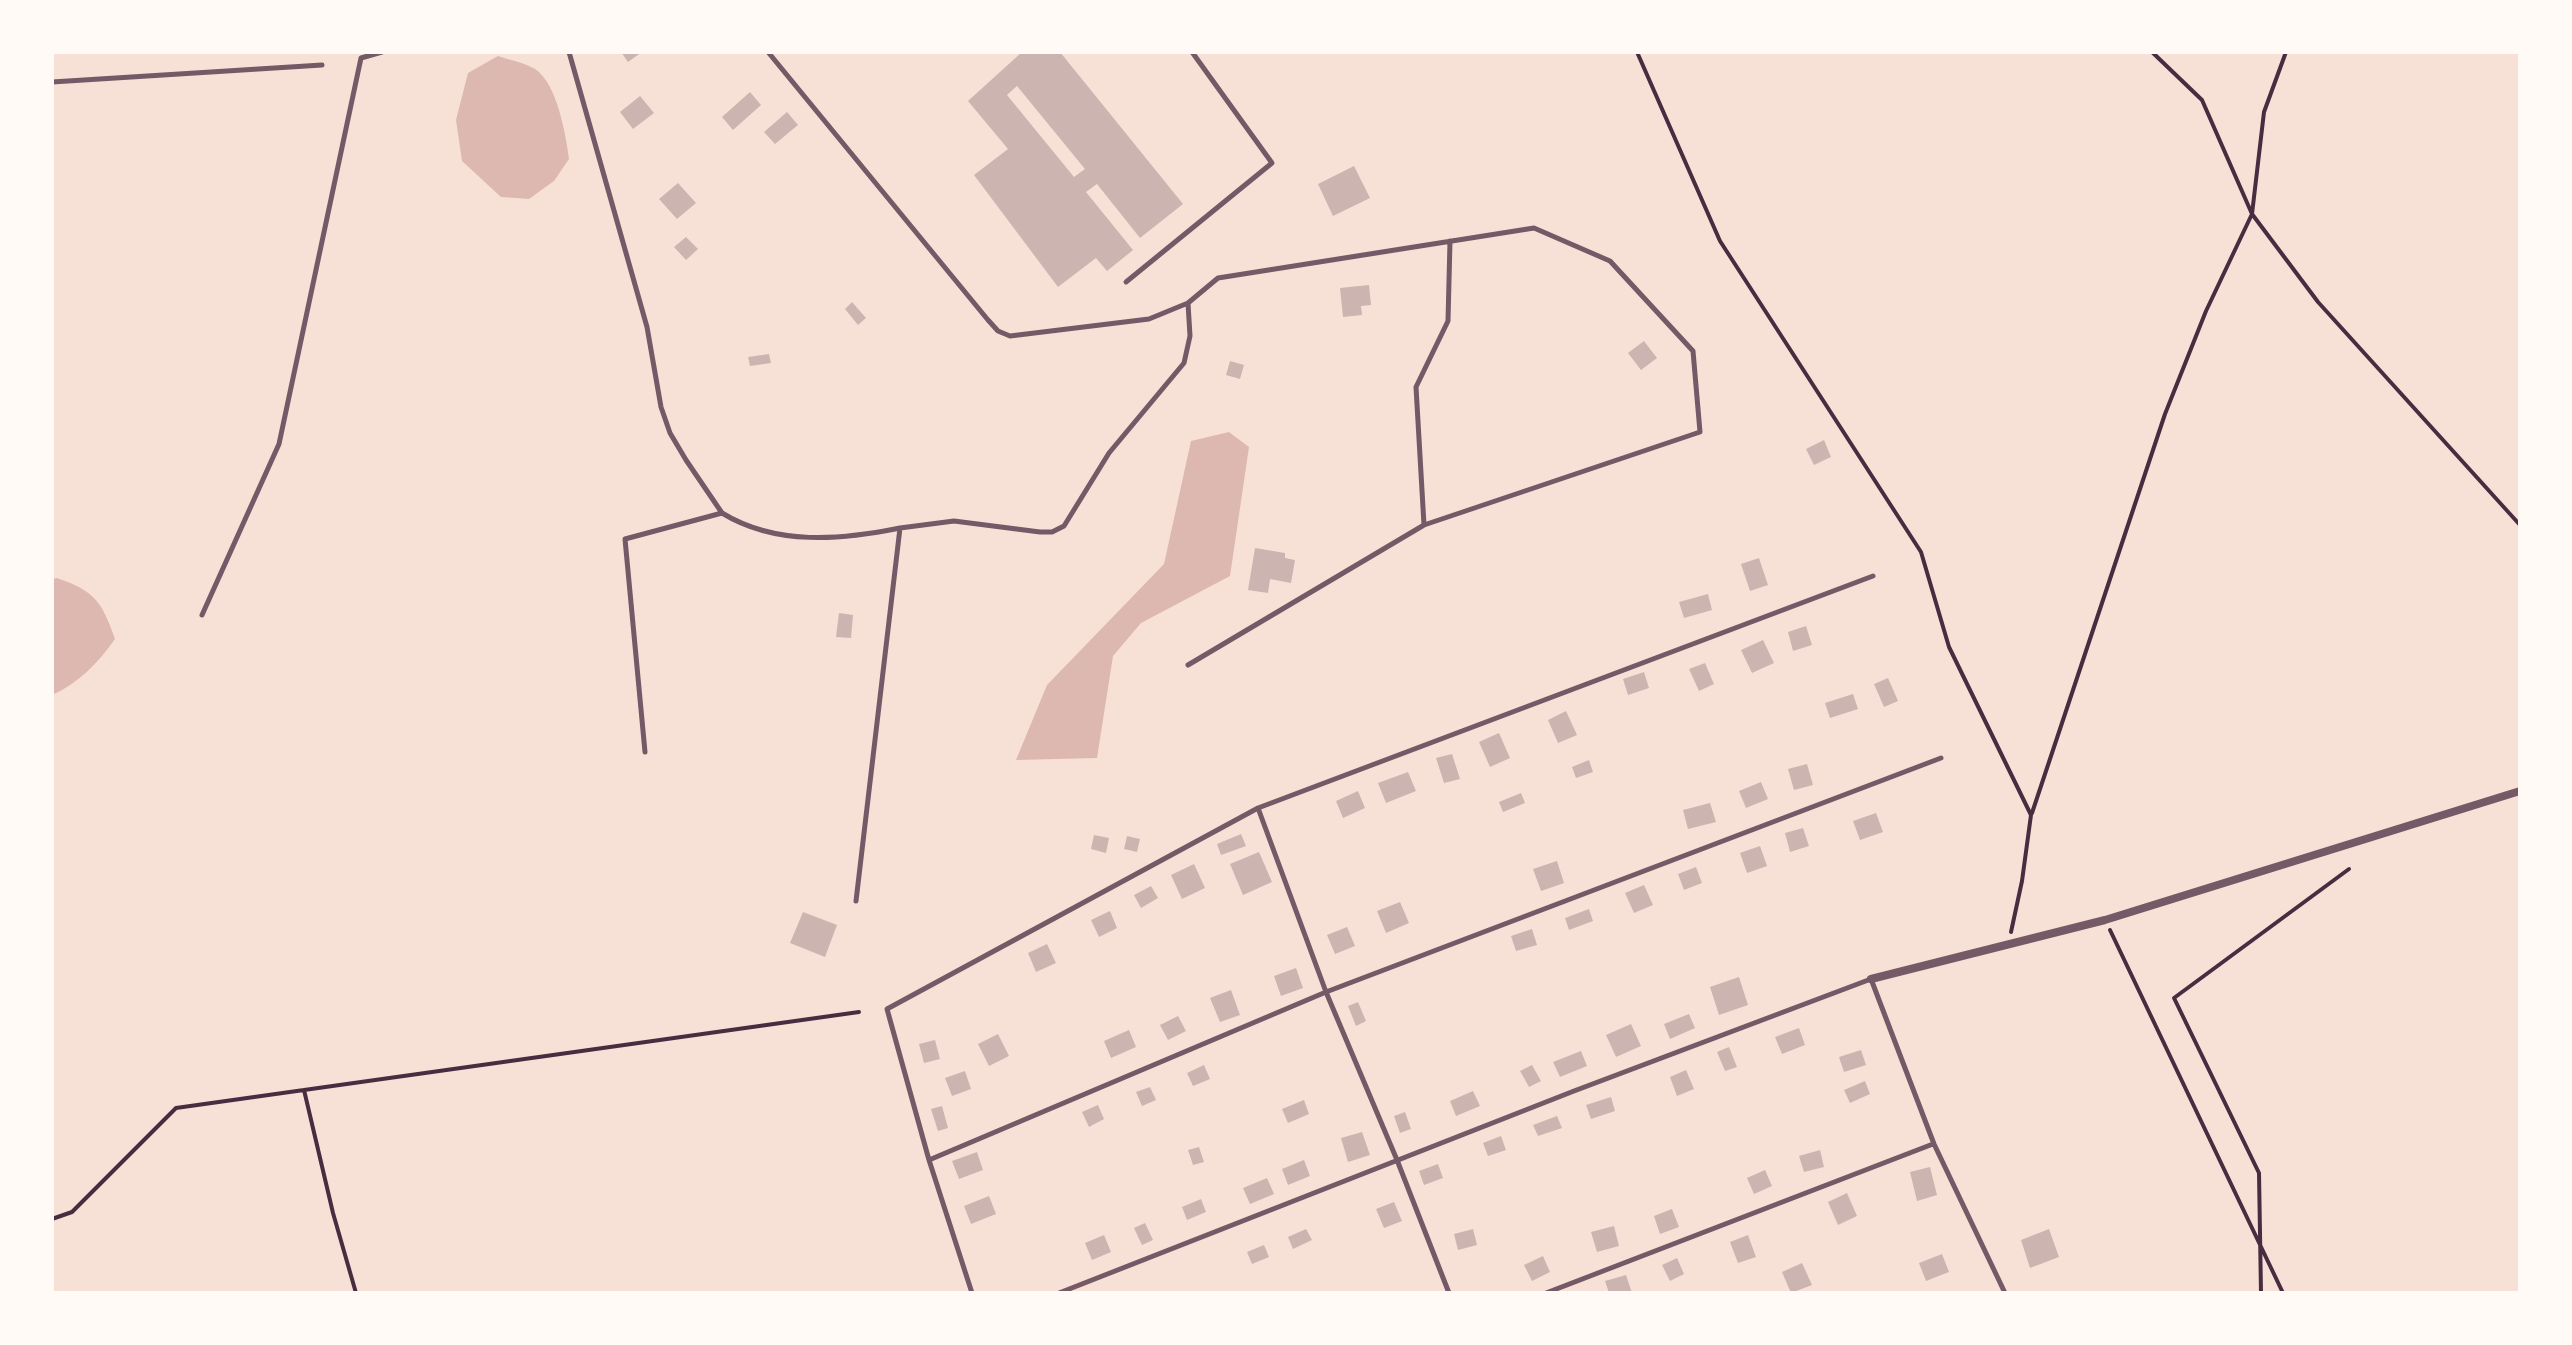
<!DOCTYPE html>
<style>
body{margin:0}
#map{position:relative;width:2572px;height:1345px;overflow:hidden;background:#f7e1d7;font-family:"PT Sans",sans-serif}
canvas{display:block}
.frame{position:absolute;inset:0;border:54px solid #fffaf5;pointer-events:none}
</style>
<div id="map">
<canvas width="2572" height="1345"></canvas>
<div class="frame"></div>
</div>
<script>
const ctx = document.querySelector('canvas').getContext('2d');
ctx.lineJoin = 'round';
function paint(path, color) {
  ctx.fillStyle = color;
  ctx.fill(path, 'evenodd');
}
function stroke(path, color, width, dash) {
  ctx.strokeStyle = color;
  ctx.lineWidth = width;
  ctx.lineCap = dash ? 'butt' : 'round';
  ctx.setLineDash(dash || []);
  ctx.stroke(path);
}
const water = new Path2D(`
 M498 56C510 60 525 63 535 69 557 83 566 135 569 159L554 181 529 199 501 197 462 161 456 120 468 73Z
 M1229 432 1249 447 1230 576 1141 623 1113 656 1097 758 1016 760 1047 685 1164 564 1191 441Z
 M57 578C95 591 102 602 115 639 98 663 79 683 52 695V579Z`);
const building = new Path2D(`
 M621 52H642L628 62Z
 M1022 52H1060L1183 204 1140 238 1097 184 1086 192 1133 250 1107 271 1096 258 1058 287 974 175 1008 149 968 101ZM1017 86 1085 169 1074 177 1007 95Z
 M750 92 761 105 733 130 722 117Z
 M640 96 654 113 633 129 620 112Z
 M787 112 798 125 775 144 764 132Z
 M1354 166 1370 198 1333 216 1318 184Z
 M678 183 696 203 677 219 659 199Z
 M686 237 698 249 686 260 674 247Z
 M1369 285 1371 305 1361 306 1362 315 1343 317 1340 288Z
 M852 302 866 318 858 325 845 309Z
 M1644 341 1657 358 1641 370 1628 353Z
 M769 354 771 363 750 366 748 357Z
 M1230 361 1244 365 1240 379 1226 375Z
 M1824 440 1831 457 1814 465 1806 449Z
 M1255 548 1285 553V558L1295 560 1291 583 1270 579 1268 593 1248 590Z
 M1759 558 1768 585 1750 591 1741 564Z
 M1708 594 1712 610 1684 618 1679 602Z
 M839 613 853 615 851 638 836 637Z
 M1806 626 1812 645 1793 651 1788 632Z
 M1763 640 1774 663 1752 673 1741 650Z
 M1705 663 1714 684 1699 691 1689 669Z
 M1644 672 1649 688 1628 695 1623 679Z
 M1888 678 1898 701 1884 707 1874 684Z
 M1853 694 1858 709 1830 718 1825 703Z
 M1566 711 1577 735 1558 743 1548 720Z
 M1499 733 1510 758 1490 767 1479 742Z
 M1452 754 1460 779 1444 783 1436 758Z
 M1589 760 1593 772 1576 778 1572 767Z
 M1807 764 1813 785 1794 790 1788 769Z
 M1408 772 1416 791 1386 803 1378 783Z
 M1761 782 1768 799 1746 808 1739 791Z
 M1358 791 1365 808 1343 818 1336 801Z
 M1521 793 1525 803 1503 812 1499 802Z
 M1710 803 1716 822 1688 829 1683 810Z
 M1876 813 1883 832 1860 840 1853 821Z
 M1803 828 1809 846 1790 852 1785 833Z
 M1241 834 1246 846 1221 855 1217 844Z
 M1094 835 1109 838 1106 853 1091 849Z
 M1127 836 1140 839 1137 852 1124 849Z
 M1760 846 1767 866 1747 873 1740 853Z
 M1259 852 1272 882 1243 895 1230 864Z
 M1557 861 1564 883 1541 891 1533 869Z
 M1194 864 1205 888 1182 899 1171 875Z
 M1696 867 1702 883 1684 890 1678 874Z
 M1644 885 1653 905 1634 913 1625 893Z
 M1151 886 1158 898 1141 908 1134 895Z
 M1400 902 1409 923 1386 933 1377 911Z
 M1589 909 1593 921 1569 930 1565 918Z
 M1110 911 1117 928 1099 937 1091 920Z
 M803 912 837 925 825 957 790 943Z
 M1347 927 1355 946 1335 954 1327 935Z
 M1532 929 1537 945 1516 951 1511 936Z
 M1047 944 1056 963 1036 972 1028 953Z
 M1296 968 1303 988 1281 996 1274 976Z
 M1739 977 1748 1005 1719 1015 1710 987Z
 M1231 990 1240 1015 1220 1022 1210 998Z
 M1358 1002 1366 1021 1356 1026 1348 1006Z
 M1689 1014 1695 1028 1670 1039 1664 1024Z
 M1178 1016 1186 1031 1168 1040 1160 1025Z
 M1631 1024 1641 1046 1616 1057 1606 1035Z
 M1799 1028 1805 1045 1782 1054 1775 1037Z
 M1129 1030 1136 1047 1111 1058 1104 1041Z
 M998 1034 1009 1056 989 1066 978 1044Z
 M935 1040 940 1059 924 1063 919 1044Z
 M1729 1047 1737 1067 1725 1071 1717 1052Z
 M1861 1050 1866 1065 1844 1072 1839 1057Z
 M1581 1051 1587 1066 1560 1077 1553 1062Z
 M1204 1065 1210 1079 1193 1086 1187 1073Z
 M1532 1065 1541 1081 1529 1087 1520 1071Z
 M1686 1070 1694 1089 1677 1096 1670 1077Z
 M965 1071 971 1089 952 1096 945 1078Z
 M1865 1081 1870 1094 1850 1103 1844 1090Z
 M1150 1087 1156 1100 1142 1106 1136 1092Z
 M1473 1091 1480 1106 1456 1116 1450 1101Z
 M1611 1097 1615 1111 1591 1119 1586 1105Z
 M1304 1100 1309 1114 1288 1123 1282 1109Z
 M1098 1105 1104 1119 1089 1127 1082 1112Z
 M942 1106 948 1128 938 1131 931 1109Z
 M1405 1112 1411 1129 1400 1133 1394 1116Z
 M1557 1116 1562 1128 1538 1136 1533 1125Z
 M1362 1132 1370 1155 1348 1162 1341 1138Z
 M1501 1136 1506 1150 1488 1156 1483 1143Z
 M1199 1147 1204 1162 1193 1165 1188 1150Z
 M1820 1150 1824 1167 1804 1172 1799 1156Z
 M977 1152 983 1170 959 1179 952 1161Z
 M1304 1160 1310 1176 1288 1185 1282 1169Z
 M1438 1164 1443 1178 1424 1185 1419 1171Z
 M1930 1167 1937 1195 1917 1201 1910 1172Z
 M1765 1170 1772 1186 1754 1194 1747 1178Z
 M1267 1178 1274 1194 1250 1204 1243 1188Z
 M1847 1193 1857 1216 1838 1225 1828 1202Z
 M989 1196 996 1214 971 1224 964 1206Z
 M1201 1199 1206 1212 1187 1220 1182 1207Z
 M1394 1202 1402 1221 1384 1228 1376 1209Z
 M1672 1209 1679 1227 1660 1234 1654 1216Z
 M1145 1223 1153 1240 1142 1245 1134 1228Z
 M1614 1226 1619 1246 1597 1252 1591 1232Z
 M1306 1229 1312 1240 1293 1249 1288 1237Z
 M1473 1229 1477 1245 1458 1250 1454 1234Z
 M2049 1229 2059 1257 2030 1268 2021 1240Z
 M1104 1235 1111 1252 1092 1260 1085 1243Z
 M1748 1235 1756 1257 1738 1263 1730 1242Z
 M1264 1245 1269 1257 1252 1264 1247 1252Z
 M1942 1254 1949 1272 1926 1281 1919 1263Z
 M1543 1256 1550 1272 1532 1281 1524 1265Z
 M1677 1258 1684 1274 1670 1281 1662 1265Z
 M1802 1263 1812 1285 1791 1293 1782 1272Z
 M1626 1275 1632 1293H1609L1605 1281Z`);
const path = new Path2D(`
 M1637 52 1720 241 1921 552 1949 647 2031 815 2022 881 2011 932
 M2152 52 2202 100 2252 214 2318 302 2520 525
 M2032 813 2165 414 2206 311 2252 214 2264 112 2286 52
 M2110 930 2283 1293
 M304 1090 333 1213 356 1293
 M52 1219 72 1212 176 1108 859 1012
 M2261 1293 2259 1173 2174 998 2349 869`);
const service = new Path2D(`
 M569 52 647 327 661 407 670 433 686 460 722 513 625 539 645 752
 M768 52 988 320 998 331 1010 336 1149 319 1188 303 1218 278 1534 228 1610 261 1693 351 1700 432 1424 525 1188 665
 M52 82 322 65
 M1126 282 1272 163 1192 52
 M722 513C776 546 841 540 900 528
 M1424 525 1416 387 1448 321 1450 241
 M202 615 279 444 361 58 382 52
 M1258 808 1326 992 1397 1160 1449 1293
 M856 901 900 528 954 521 1040 532H1052L1064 526 1109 453 1184 363 1190 336 1188 303
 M929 1160 1326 992 1941 758
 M972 1293 929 1160 887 1009 1258 808 1873 576
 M1059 1293 1574 1091 1871 979 1934 1144 2005 1293
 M1546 1293 1933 1144`);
const minor = new Path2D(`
 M1871 979 2105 920 2520 791`);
paint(water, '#dcb8b0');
paint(building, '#ccb4b1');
stroke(path, '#4a2c40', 4);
stroke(service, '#755966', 5);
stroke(minor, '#755966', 8);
</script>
